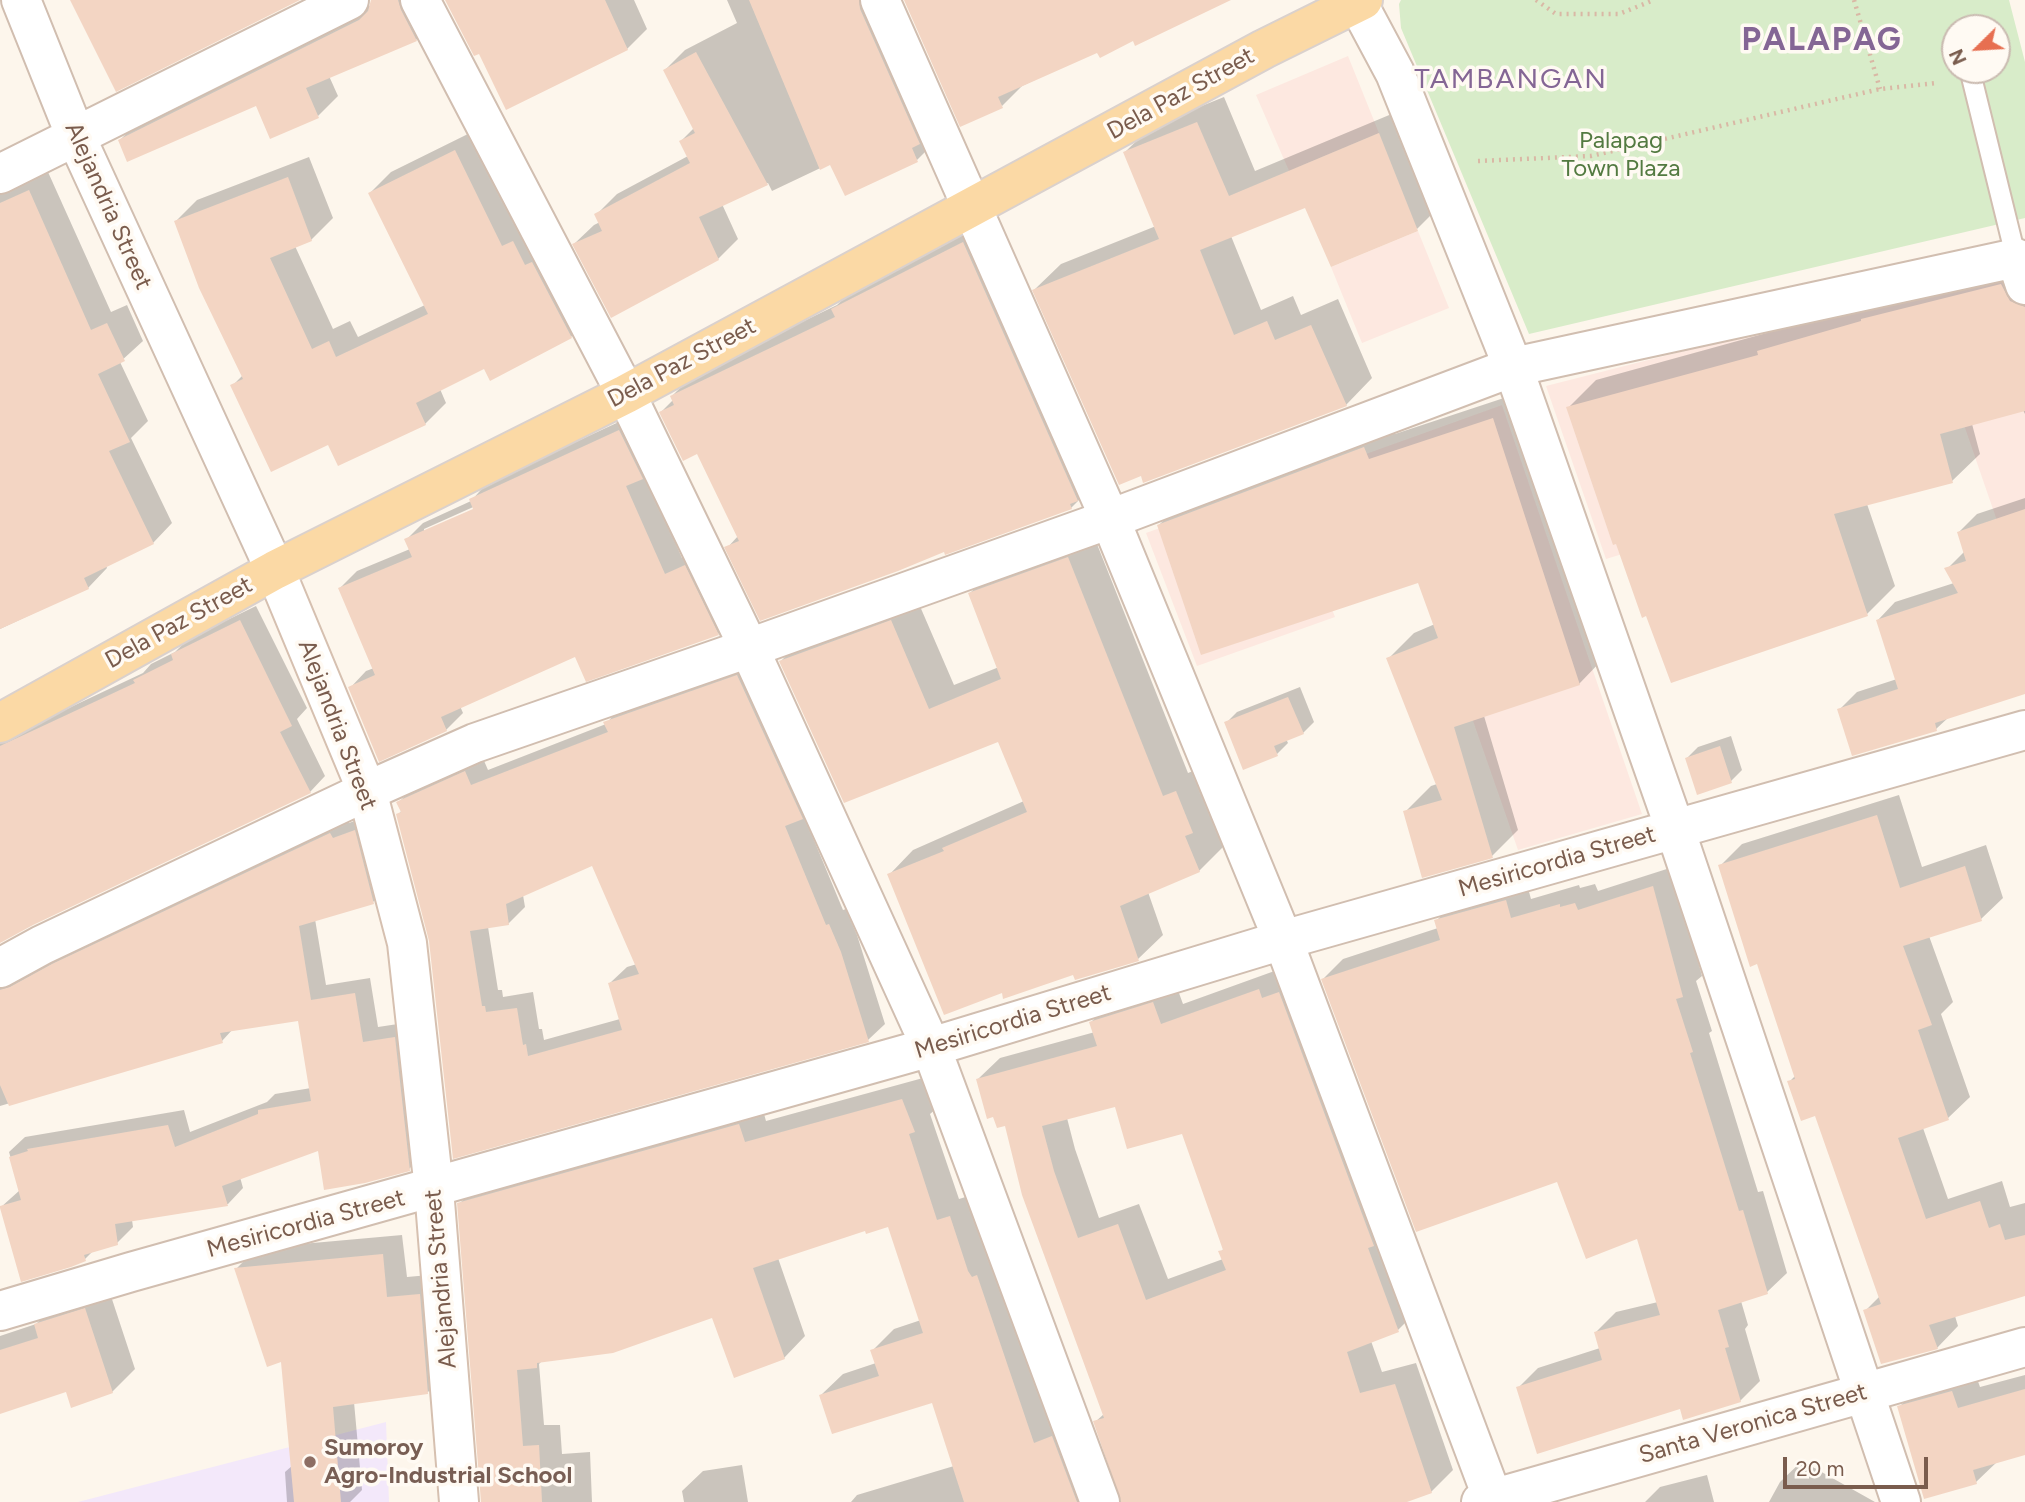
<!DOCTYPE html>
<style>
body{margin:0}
#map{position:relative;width:2025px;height:1502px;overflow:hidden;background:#fdf6ec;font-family:Figtree,sans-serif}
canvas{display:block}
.north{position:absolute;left:1941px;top:14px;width:70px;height:70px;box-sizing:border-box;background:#fffaf3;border:2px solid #cabbb1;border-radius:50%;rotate:246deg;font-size:19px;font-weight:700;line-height:28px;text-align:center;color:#7a5c4d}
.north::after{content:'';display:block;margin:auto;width:24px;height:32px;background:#e76f51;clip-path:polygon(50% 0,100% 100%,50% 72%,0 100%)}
.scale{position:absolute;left:1783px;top:1457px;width:145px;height:32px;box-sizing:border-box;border:4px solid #7a5c4d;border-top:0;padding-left:9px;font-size:21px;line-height:24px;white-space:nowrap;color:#7a5c4d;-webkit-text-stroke:5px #fffaf3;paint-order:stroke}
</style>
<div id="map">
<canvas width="2025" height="1502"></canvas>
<div class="north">N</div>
<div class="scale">20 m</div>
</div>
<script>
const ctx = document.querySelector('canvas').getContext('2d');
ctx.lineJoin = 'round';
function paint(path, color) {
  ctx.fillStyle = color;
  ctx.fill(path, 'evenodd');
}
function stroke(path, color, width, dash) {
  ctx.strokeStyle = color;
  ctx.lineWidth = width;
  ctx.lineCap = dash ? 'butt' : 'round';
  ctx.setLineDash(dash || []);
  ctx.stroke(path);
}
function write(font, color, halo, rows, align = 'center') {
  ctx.font = font + ' Figtree,sans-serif';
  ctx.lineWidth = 7;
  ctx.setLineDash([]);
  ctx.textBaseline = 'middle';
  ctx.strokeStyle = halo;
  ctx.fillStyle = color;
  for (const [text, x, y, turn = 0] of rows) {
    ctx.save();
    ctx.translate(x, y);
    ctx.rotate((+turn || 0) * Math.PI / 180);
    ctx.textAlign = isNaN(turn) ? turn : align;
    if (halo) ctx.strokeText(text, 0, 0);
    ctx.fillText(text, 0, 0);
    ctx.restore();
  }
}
const commercial = new Path2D(`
 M1348 56 1379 133 1289 171 1256 95Z
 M1418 231 1449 308 1362 343 1331 267Z
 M2022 265 2025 274V602L1955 399 1799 500 1606 559 1546 386Z
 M1502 405 1642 814 1518 850 1405 526 1312 557 1335 617 1197 666 1146 533Z`);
const education = new Path2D(`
 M386 1422 389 1502H78Z`);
const green = new Path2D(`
 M1401 0H2009L2025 62V218L1529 334 1401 28 1399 4ZM1955 28H1997V70H1955Z`);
const shadow = new Path2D(`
 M372 0H425L436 20 416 40 329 76 338 96 318 116 257 104 120 140 140 120 371 5Z
 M447 0H634L647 29 627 49 479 52Z
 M727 0H885L937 140 917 160 831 163 772 191 768 183 722 204 738 239 718 259 574 244 594 225 600 222 597 214 617 194 688 156 681 141 694 128 665 70 685 50 737 23Z
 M906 0H1225L1134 39 1098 50 1022 86 1002 106Z
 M1224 97 1255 171 1406 108 1443 203 1417 229 1306 206 1231 236 1261 310 1293 296 1301 315 1338 299 1372 378 1346 405 1034 290 1061 264 1156 226 1125 152 1152 126Z
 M476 130 592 316 571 337 485 367 440 389 446 403 425 424 329 442 232 386 243 375 176 221 197 200 309 157 333 218 311 240 295 246 333 329 350 321 358 337 425 305 370 193 391 172Z
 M48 172 111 312 127 305 143 341 120 362 148 421 131 438 172 523 153 543 106 565 107 568 88 588 0 629V194Z
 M986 221 1093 486 1071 508 945 550 727 548 738 536 698 452 661 412 673 400 672 396 694 374 837 305 856 287Z
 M2025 258V414L2023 410 1972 424 1980 454 1952 481 1867 504 1895 586 1867 614 1568 408 1596 380 1781 329 1787 323Z
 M1519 393 1604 658 1579 684 1484 716 1518 830 1492 856 1405 812 1431 786 1437 784 1388 659 1414 633 1435 624 1419 581 1159 525 1185 499 1390 422 1395 434Z
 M636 414 645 474 682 558 701 550 734 617 718 634 576 655 460 706 463 713 446 730 350 688 366 671 374 668 340 588 357 571 410 549 406 540 423 523 471 501 487 483ZM480 504 481 507 424 533V529Z
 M2025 498V691L1949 717 1936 729 1839 710 1857 692 1897 679 1878 620 1895 602 1954 583 1947 569 1965 551 1959 532 1977 514Z
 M1093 534 1188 773 1200 768 1224 846 1199 871 1148 892 1163 935 1138 959 1003 991 889 875 913 850 1024 801 999 740 781 661 805 636 916 597 954 685 999 667 970 593 995 569Z
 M256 606 307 708 297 719 325 776 310 792 32 924 0 941V743L5 738 143 673 151 664 175 652 188 639Z
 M754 660 819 801 804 816 843 910 846 909 857 935 885 1024 868 1040 454 1157 430 940 398 815 402 810 399 802 415 786 482 756 488 770 606 724 622 705ZM592 864 637 964 627 967 610 983 620 1019 544 1040 542 1029H539L533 992 503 997 502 990H498L488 927 508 924 525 907 523 895Z
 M1300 687 1314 722 1303 733 1286 739 1288 743 1277 754 1226 723 1237 712Z
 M1731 736 1742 770 1731 781 1698 793 1687 758 1698 747Z
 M1899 795 1922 867 1986 845 2003 898 1981 919 1929 936 1953 1002 1941 1014 1970 1097 1948 1118 1923 1128 1948 1199 2002 1181 2010 1207 2025 1203V1294L1955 1316 1958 1326 1937 1348 1865 1311 1880 1296 1816 1114 1789 1082 1796 1075 1758 962 1720 866 1742 844Z
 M370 815 389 886 373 902 315 919 326 985 370 978 378 1027 411 1022 425 1153 409 1169 319 1148 240 1177 243 1188 228 1204 132 1220 133 1227 117 1243 94 1250 85 1259 1 1207 20 1190 9 1152 25 1137 184 1110 190 1132 267 1102 275 1094 311 1088 299 1019 233 1029 222 1041 0 1106V966L346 818 349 823Z
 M1673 867 1702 976 1696 981 1712 1031 1709 1033 1758 1192 1763 1191 1787 1273 1767 1292 1741 1301 1748 1325 1745 1329 1760 1381 1740 1401 1681 1407 1518 1388 1538 1368 1600 1348 1596 1332 1616 1312 1658 1302 1639 1237 1558 1180 1323 979 1343 959 1438 928 1436 921 1456 901 1526 881 1531 899 1579 885 1580 888 1595 884 1598 891Z
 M1280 969 1419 1309 1398 1330 1371 1341 1382 1372 1416 1363 1453 1470 1431 1492 1401 1502H1123L1095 1422 1104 1414 1006 1124 978 1079 1000 1058 1095 1032 1091 1022 1113 1001 1175 982 1183 1004ZM1116 1105 1183 1132 1224 1248 1221 1252 1223 1259 1168 1279 1139 1204 1099 1218 1075 1149 1067 1118Z
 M923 1078 936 1109 930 1114 959 1199 972 1195 1117 1502H851L857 1495 954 1466 933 1401 821 1395 843 1374 876 1363 872 1351 894 1329 921 1320 889 1224 866 1228 778 1258 805 1336 784 1358 713 1315 543 1360 539 1364 544 1425H560L562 1454 590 1452 592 1502H482L459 1204 481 1182 761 1103 766 1121Z
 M402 1235 407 1277 440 1274 448 1372 428 1392 354 1402 362 1490 350 1502H287L285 1472 293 1465 283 1360 236 1269 257 1248Z
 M108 1287 135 1369 112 1392 67 1390 0 1412V1336L36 1324 58 1302Z
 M1974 1370 1980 1387 2025 1375V1453L1998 1461 1976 1482 1899 1407 1921 1385Z
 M1802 1461 1875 1502H1769L1780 1482Z
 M742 1465 748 1502H684L682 1491 703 1471Z
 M1707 1475 1714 1502H1645L1660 1487Z`);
const building = new Path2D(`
 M70 0H300L116 92Z
 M371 0H398L401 10 417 41 306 88 319 118 270 139 256 106 127 162 118 140 359 20 368 11Z
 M445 0H605L628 50 506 110 479 54 474 56Z
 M749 0H859L860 9 920 144 912 148 918 162 845 196 830 165 820 170Z
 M904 0H1231L1135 46 1133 41 1100 58 1097 53 998 97 1003 108 960 127Z
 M696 52 768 185 699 217 719 260 611 318 572 244 602 231 594 214 690 163 679 141 695 133 663 70Z
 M1197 122 1229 196 1379 133 1418 231 1331 267 1305 208 1200 250 1234 335 1267 321 1275 340 1311 325 1347 406 1143 483 1141 476 1119 485 1032 290 1159 239 1123 152Z
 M455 150 502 246 513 241 525 265 532 262 572 338 490 381 484 369 416 403 426 425 338 466 328 445 271 472 230 385 243 379 199 288 174 221 288 177 312 241 270 258 312 349 329 341 336 357 428 314 368 193Z
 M29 190 91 330 107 323 125 361 98 374 130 442 109 451 154 544 84 578 89 589 0 629V203Z
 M963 242 1078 501 1070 504 1072 509 945 555 944 552 898 571 760 621 724 547 739 541 697 454 683 461 659 412 674 405 670 396 835 317 831 309Z
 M2001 284 2010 301 2025 307V411L1940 434 1953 483 1834 514 1868 616 1671 683 1646 616 1642 618 1616 544 1613 545 1566 407 1758 355 1757 351 1861 321V319Z
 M1493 418 1580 685 1454 727 1493 858 1422 878 1403 811 1442 800 1386 658 1438 638 1418 583 1201 655 1157 525 1364 447 1369 459Z
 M619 430 643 479 626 486 665 574 685 565 719 635 586 682 575 657 441 717 447 731 379 762 348 687 375 675 338 588 412 557 404 539 473 509 469 499Z
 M2025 509V694L1935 723 1937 731 1852 756 1837 709 1898 689 1876 620 1958 593 1944 568 1966 561 1957 532Z
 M1068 557 1163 796 1176 791 1193 833 1185 836 1200 872 1120 906 1139 961 1075 980 1073 975 1003 999 1002 993 944 1015 887 874 944 851 942 848 1027 812 998 742 844 803 779 661 891 620 929 709 1001 679 968 593Z
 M240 620 292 726 280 732 311 793 33 925 0 943V746L135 683 133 680 173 660 171 654Z
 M737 675 803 819 785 826 826 925 829 924 841 952 869 1042 453 1159 429 941 396 814 401 812 396 802 465 771 471 785 608 732 603 722ZM592 866 639 974 608 983 622 1030 528 1056 526 1044 523 1045 517 1008 486 1012 485 1006H482L470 931 509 925 506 904Z
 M1288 697 1304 734 1274 746 1278 756 1243 770 1224 722Z
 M1720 746 1732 783 1697 795 1685 758Z
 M1877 815 1900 888 1965 866 1982 921 1903 946 1932 1025 1918 1030 1949 1120 1898 1138 1926 1219 1980 1201 1989 1228 2000 1224 2005 1240 2025 1235V1296L1929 1325 1938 1349 1881 1364 1863 1310 1881 1304 1815 1116 1801 1121 1787 1081 1795 1079 1757 964 1750 967 1718 865Z
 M355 830 374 904 299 926 311 1000 355 993 363 1042 395 1037 410 1171 365 1183 324 1190 318 1151 222 1186 228 1206 115 1224 118 1245 84 1255 86 1261 71 1267 21 1282 0 1208V1206L21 1200 9 1157 28 1151 27 1149 168 1125 175 1147 258 1114V1110L311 1101 298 1021 220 1033 223 1043 9 1106 0 1085V990L10 987 52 964 330 833 333 838Z
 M1653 886 1683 997 1676 999 1693 1052 1690 1053 1739 1211 1743 1210 1768 1294 1718 1310 1729 1347 1725 1348 1741 1402 1683 1420 1680 1409 1537 1454 1516 1387 1602 1360 1594 1332 1660 1315 1637 1239 1586 1259 1557 1182 1416 1232 1321 979 1440 940 1434 920 1506 900 1511 918 1560 904V907L1575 903 1578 910Z
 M1259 989 1262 998 1279 992 1374 1246 1368 1248 1399 1332 1347 1352 1360 1393 1395 1384 1432 1493 1407 1502H1121L1093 1421 1104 1418 1022 1195 1005 1126 997 1128 993 1117 987 1119 976 1079 1097 1046 1089 1022 1153 1002 1161 1024ZM1115 1107 1127 1149 1182 1134 1223 1250 1218 1251 1226 1270 1146 1300 1118 1224 1078 1238 1054 1171 1042 1126Z
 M902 1099 915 1132 909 1134 937 1220 950 1216 968 1271 972 1277 977 1275 1034 1443 1052 1436 1077 1502H964L932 1403 832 1434 819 1395 879 1376 870 1350 923 1333 888 1227 866 1234 865 1231 753 1268 785 1359 734 1378 712 1318 613 1353 537 1363V1368L517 1370 523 1446 539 1445 542 1502H481L457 1203 739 1124 745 1142Z
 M383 1254 387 1297 420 1294 428 1394 333 1407 341 1502H294L281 1362 267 1367 234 1268Z
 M85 1308 113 1393 71 1408 66 1392 0 1414V1350L38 1338 34 1324Z
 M2025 1389V1455L1973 1470 1977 1484 1924 1499 1897 1406 1952 1391 1958 1408Z`);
const path = new Path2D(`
 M1536 0 1556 14H1619L1654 0
 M1854 0 1880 89
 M1478 161 1591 156 1880 89 1937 83`);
const service = new Path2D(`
 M1972 79 2016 258`);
const minor = new Path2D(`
 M21 0 76 137 275 570
 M420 0 626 394 749 648 931 1047 1100 1502
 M880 0 1110 519 1283 940 1494 1502
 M1356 0 1395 73 1513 367 1675 829 1901 1502
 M0 174 349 0
 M0 968 42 945 367 791
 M0 1311 131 1272 931 1047 1283 940 2025 730
 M1481 1502 2025 1347`);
const tertiary = new Path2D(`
 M367 791 475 743 749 648 1110 519 1513 367 2016 258 2025 285`);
const secondary = new Path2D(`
 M275 570 367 791 407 943 434 1189 459 1502`);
const primary = new Path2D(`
 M0 723 275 570 626 394 1264 49 1363 0`);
const markers = [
 [310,1462,7,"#8d6e63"]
];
const streetNames = [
 ["Dela Paz Street",1181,94,-29],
 ["Alejandria Street",108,206,66],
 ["Dela Paz Street",682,363,-28],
 ["Dela Paz Street",179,623,-29],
 ["Alejandria Street",337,725,69],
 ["Mesiricordia Street",1557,862,-16],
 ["Mesiricordia Street",1013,1022,-17],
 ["Mesiricordia Street",306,1224,-15],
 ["Alejandria Street",441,1279,-95],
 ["Santa Veronica Street",1753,1424,-16]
];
const parkNames = [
 ["Palapag",1621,141],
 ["Town Plaza",1621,169]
];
const educationNames = [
 ["Sumoroy",324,1448],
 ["Agro-Industrial School",324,1476]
];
const quarterNames = [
 ["TAMBANGAN",1511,80]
];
const districtNames = [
 ["PALAPAG",1822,41]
];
paint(commercial, '#fde8e0');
paint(education, '#f3e8fa');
paint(green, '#d8ecc9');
paint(shadow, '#0003');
paint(building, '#f3d5c3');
stroke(service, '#d1beb0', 23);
stroke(minor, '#d1beb0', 42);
stroke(tertiary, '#d1beb0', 42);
stroke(secondary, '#d6c0b0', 42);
stroke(primary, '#dad1cd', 42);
stroke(path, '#d9b8a5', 4.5, [2, 5]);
stroke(service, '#fff', 19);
stroke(minor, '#fff', 38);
stroke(tertiary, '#fff', 38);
stroke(secondary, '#fff', 38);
stroke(primary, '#fbd9a5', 38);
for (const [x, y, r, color] of markers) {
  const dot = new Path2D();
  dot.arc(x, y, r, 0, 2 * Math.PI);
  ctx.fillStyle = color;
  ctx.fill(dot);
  stroke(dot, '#fffaf3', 2.5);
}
write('24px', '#7a5c4d', '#fffaf3', streetNames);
write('24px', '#537a41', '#fffaf3', parkNames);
write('bold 24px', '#785e54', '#fffaf3', educationNames, 'left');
ctx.letterSpacing = '2px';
write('28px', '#846695', '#fffaf3', quarterNames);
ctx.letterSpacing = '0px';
ctx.letterSpacing = '2px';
write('bold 32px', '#846695', '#fffaf3', districtNames);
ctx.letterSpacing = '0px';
</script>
